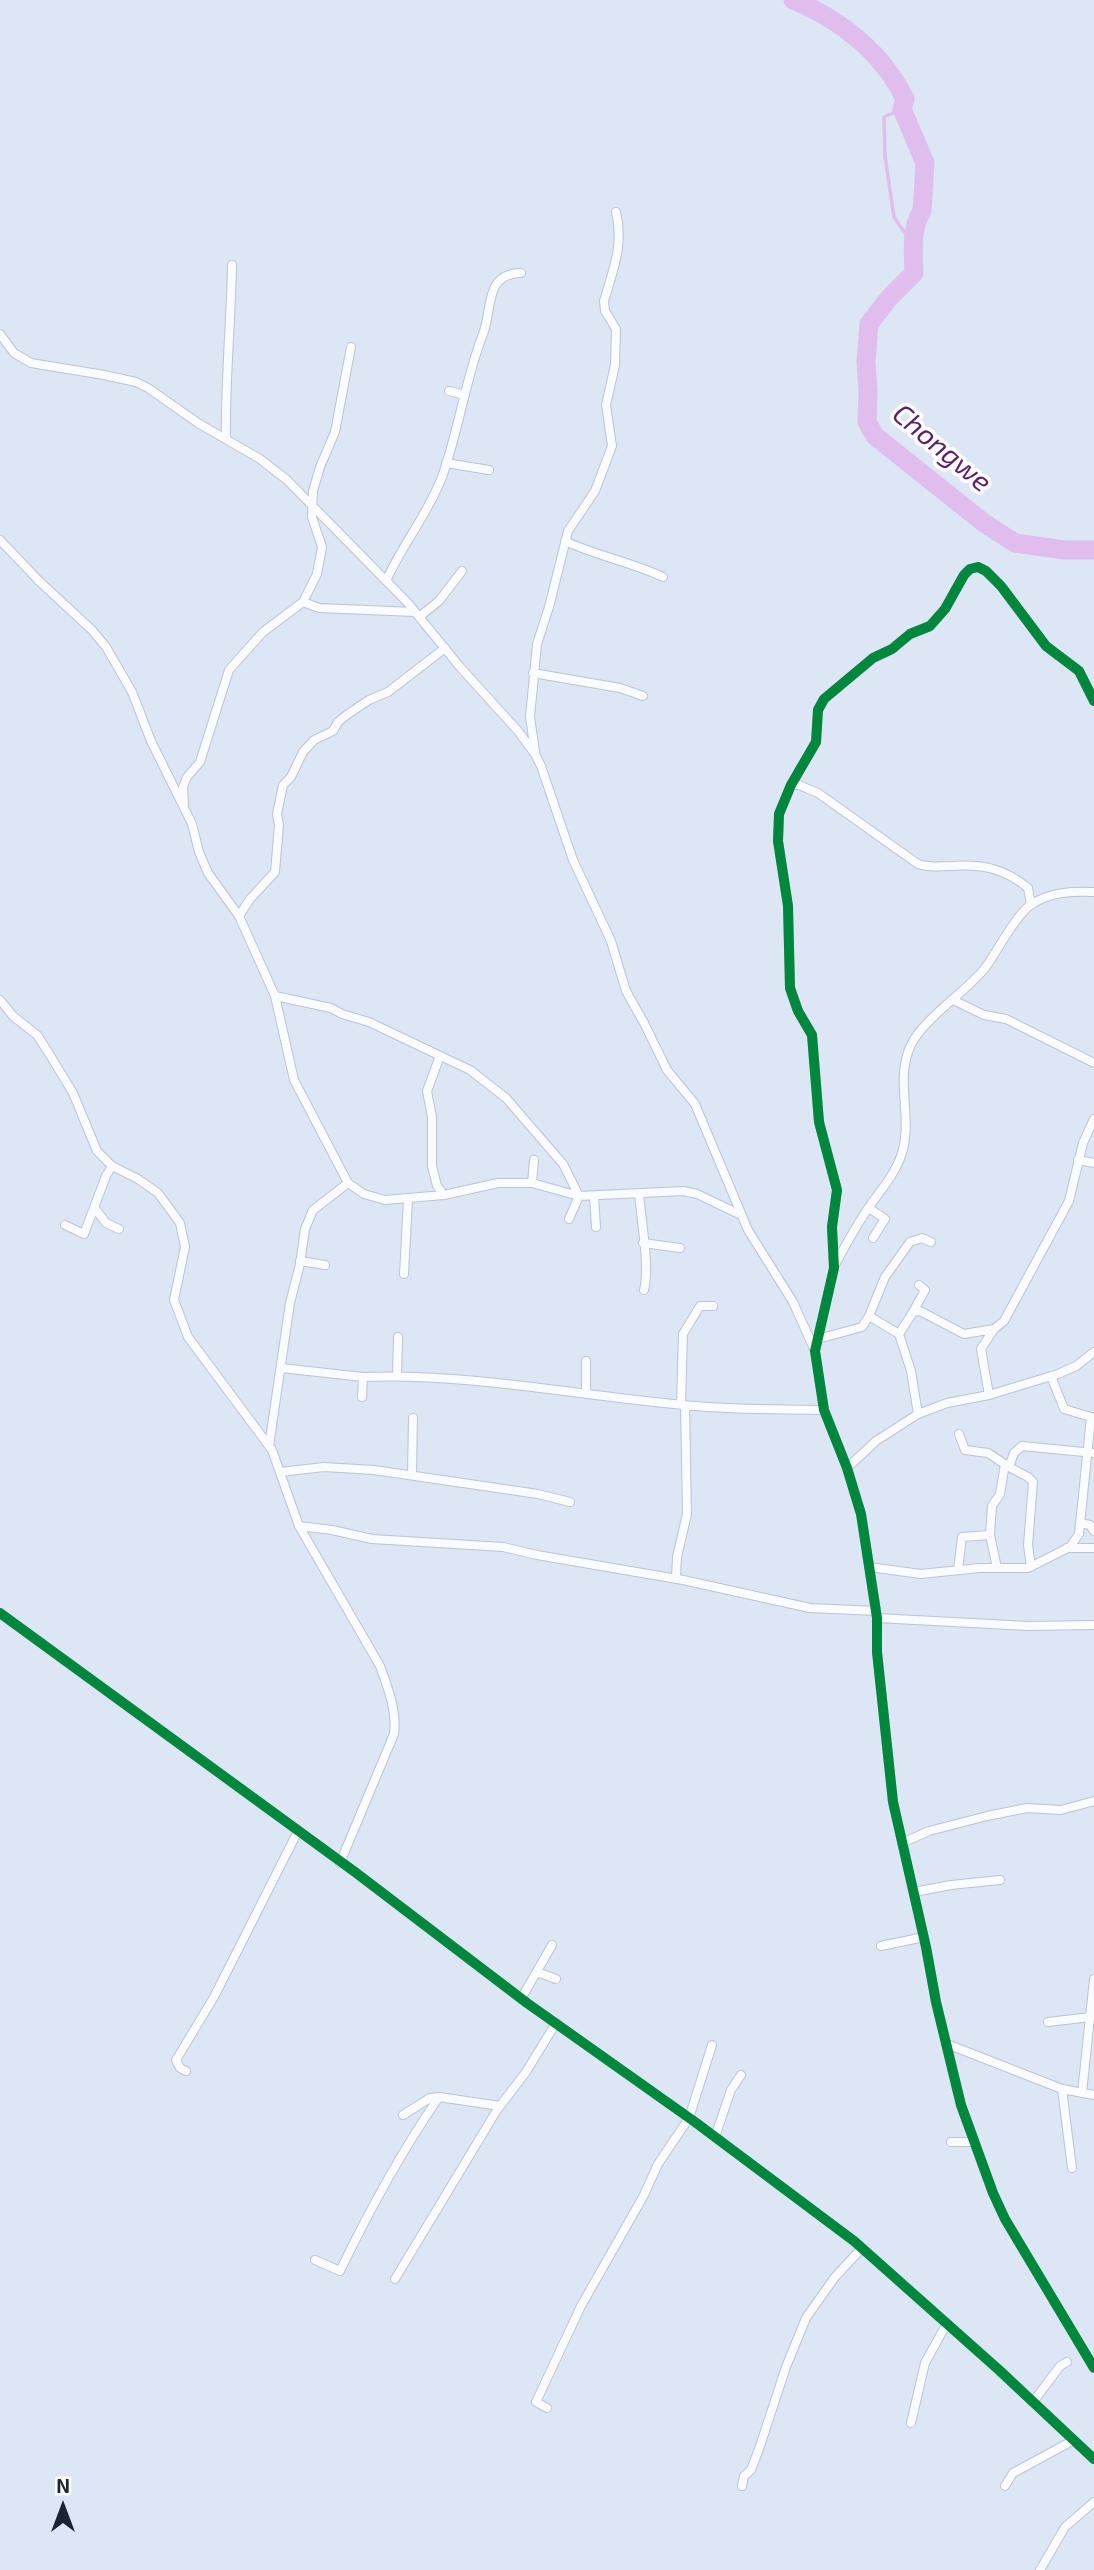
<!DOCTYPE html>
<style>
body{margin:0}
#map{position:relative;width:1094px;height:2570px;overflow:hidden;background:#dde6f4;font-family:"Exo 2",sans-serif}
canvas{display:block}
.north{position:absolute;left:28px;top:2472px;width:70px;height:70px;-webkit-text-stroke:5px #fff;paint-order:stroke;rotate:0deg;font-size:19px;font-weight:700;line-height:28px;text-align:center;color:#1a2434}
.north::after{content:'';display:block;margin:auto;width:24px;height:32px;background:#1a2434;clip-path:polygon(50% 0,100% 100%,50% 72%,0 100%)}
</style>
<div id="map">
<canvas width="1094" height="2570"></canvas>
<div class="north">N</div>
</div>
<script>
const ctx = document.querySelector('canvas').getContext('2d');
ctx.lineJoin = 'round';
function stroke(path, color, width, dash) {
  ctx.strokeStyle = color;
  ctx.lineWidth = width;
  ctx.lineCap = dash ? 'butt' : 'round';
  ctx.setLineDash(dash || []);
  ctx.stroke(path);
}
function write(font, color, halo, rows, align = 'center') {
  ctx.font = font + ' "Exo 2",sans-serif';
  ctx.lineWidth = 7;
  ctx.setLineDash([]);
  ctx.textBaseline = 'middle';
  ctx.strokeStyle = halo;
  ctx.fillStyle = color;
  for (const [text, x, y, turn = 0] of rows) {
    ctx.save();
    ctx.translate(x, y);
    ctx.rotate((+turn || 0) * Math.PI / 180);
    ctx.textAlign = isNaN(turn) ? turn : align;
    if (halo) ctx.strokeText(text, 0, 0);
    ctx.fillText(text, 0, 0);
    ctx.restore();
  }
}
const stream = new Path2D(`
 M902 109 884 117 885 156 894 217 913 245`);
const river = new Path2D(`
 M793 0C840 19 883 53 905 99L902 109 925 163 922 211C911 227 913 253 914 273L889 298 869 324 866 361 868 392 867 422 875 436 984 523 1015 543 1065 550H1094`);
const minor = new Path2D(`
 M0 334 14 353 31 363 104 375 136 382 148 388 198 423 260 459 287 480 407 602 460 667 518 731 535 754 541 766 573 860 611 941 626 991 644 1023 667 1070 695 1104 748 1230 793 1302 815 1351
 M449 391 465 395
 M226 439C225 381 231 323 232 265
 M446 463 489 470
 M0 540 39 581 92 630 106 647 132 692 151 741 192 824 199 852 208 873 239 916 275 996 294 1080 348 1183 364 1194 385 1200 444 1195 498 1183H532L579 1196 683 1191 697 1194 741 1215
 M565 541C597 556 631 562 663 577
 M386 581C402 545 428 514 442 477 459 430 465 380 483 334 493 308 484 274 521 273
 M303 602 319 608 415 612
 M419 617 439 601 462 571
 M533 673 620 688 643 696
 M1094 701 1079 671 1046 646 1001 586 986 571 978 567 970 569 964 575 945 609 930 626 910 634 892 649 873 658 824 699 818 710 816 742 791 785 779 814 778 841 788 906 790 988 798 1011 812 1035 819 1122 837 1190 832 1227 834 1268 815 1351 824 1410 847 1468 861 1514 877 1618V1652L893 1802 926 1947 936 2002 961 2105 993 2193 1005 2219 1094 2368
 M535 751 530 717 537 644 549 607 568 531 595 491 612 446 606 405 615 365 616 329 605 311 604 301C613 270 624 245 616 212
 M791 785H799L818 793 918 864C929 868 939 866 951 866 982 864 1004 868 1028 888L1031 905
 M184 804 183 787 187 777 200 762 229 670 263 632 303 602 317 574 322 547 312 517 313 491 320 467 335 432 351 347
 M239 916 250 899 275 872 279 825 277 814 283 785 291 777 303 752 314 740 333 731 338 722 348 714 369 700 388 692 445 648
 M275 996 331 1008 342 1014 369 1022 470 1070 506 1098 563 1164 579 1196 569 1219
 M0 1000 13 1016 37 1035 48 1052 73 1093 97 1151 112 1166 138 1179 158 1193 180 1223 185 1247 174 1300 188 1337 272 1450 299 1526 380 1666C388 1688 397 1711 394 1734L340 1863
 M953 1000 984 1015 1006 1019 1094 1063
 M440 1056 427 1091 432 1117V1166L437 1186 444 1195
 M1078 1160 1094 1163
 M532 1183 534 1160
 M639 1193C641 1220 650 1266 644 1290
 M594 1196 596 1227
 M94 1207 106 1223 119 1229
 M869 1208 885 1219 873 1238
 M65 1225 84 1234 106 1176 112 1166
 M643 1243 680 1248
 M300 1261 325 1265
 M835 1265C845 1246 855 1228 867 1210 879 1192 894 1176 901 1156 914 1120 894 1079 911 1045 924 1018 965 993 985 968 997 952 1016 914 1032 904 1051 892 1073 891 1094 892
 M404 1274 408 1199
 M913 1312 925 1290 919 1285
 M869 1316 885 1277 910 1242 922 1238 931 1242
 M899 1334 913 1312 920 1311 964 1334 994 1329
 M818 1339 862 1327 869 1316 899 1334 911 1371 918 1414
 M586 1361V1394
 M281 1368 363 1377
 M397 1376 398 1337
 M989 1395 981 1349 994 1329 1004 1321 1069 1201 1083 1143 1094 1119
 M362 1397 363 1377C474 1373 585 1397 696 1406 738 1410 781 1409 824 1410
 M681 1404 683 1334 700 1306H713
 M959 1434 965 1450 988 1453 1009 1467 1014 1453 1022 1446 1094 1453
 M269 1446 290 1303 300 1264 305 1229 313 1210 348 1183
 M1009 1467 1028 1477 1033 1482 1028 1545 1031 1567
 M847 1468 876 1441 918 1414 947 1403 989 1395 1058 1374 1076 1366 1094 1352
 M280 1472 324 1467 374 1470 538 1494 570 1502
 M412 1475 413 1418
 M1080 1523 1090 1525 1094 1531
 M299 1526 332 1530 372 1539 503 1547 537 1555 683 1580 810 1608 876 1611
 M990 1535 992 1506 1000 1494 1005 1464
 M1067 1548H1094
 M869 1567 921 1574 979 1568H1028L1070 1547 1079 1534 1091 1417 1064 1409 1051 1376
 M958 1570 962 1537 990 1535 997 1568
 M676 1579 677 1557 687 1514 685 1405
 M0 1613 355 1872 527 2003 695 2122 854 2241 999 2370 1094 2459
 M877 1618 1028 1626 1094 1625
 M902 1843 929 1831 987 1816 1027 1808 1061 1810 1094 1801
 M914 1892 951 1885 1000 1880
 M881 1946 924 1937
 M537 1972 556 1979
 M521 1999 552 1945
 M1048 2022 1091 2017
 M947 2044 1062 2089 1094 2095
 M186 2071 180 2068 176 2060 214 1997 298 1831
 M1062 2089 1072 2168
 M1082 2093 1094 1979
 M403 2115 430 2098 439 2097
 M715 2137 731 2090 741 2075
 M951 2142H974
 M315 2260 340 2271C369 2211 401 2152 439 2097L500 2106
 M395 2279 497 2110 526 2072 556 2023
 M1033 2402 1060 2366 1067 2362
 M547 2408 536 2402 581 2306 644 2195 658 2164 689 2118 712 2045
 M911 2423 925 2363 947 2323
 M742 2486 744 2476 751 2470 759 2449 786 2367 806 2318 835 2277 862 2248
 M1005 2486 1013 2473 1074 2440
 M1040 2570 1065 2527 1094 2502`);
const cycleway = new Path2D(`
 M1094 701 1079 671 1046 646 1001 586 986 571 978 567 970 569 964 575 945 609 930 626 910 634 892 649 873 658 824 699 818 710 816 742 791 785 779 814 778 841 788 906 790 988 798 1011 812 1035 819 1122 837 1190 832 1227 834 1268 815 1351 824 1410 847 1468 861 1514 877 1618V1652L893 1802 926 1947 936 2002 961 2105 993 2193 1005 2219 1094 2368
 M0 1613 355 1872 527 2003 695 2122 854 2241 999 2370 1094 2459`);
const waterNames = [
 ["Chongwe",942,448,40]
];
stroke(stream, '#dfbeed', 3.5);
stroke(river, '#dfbeed', 19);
stroke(minor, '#bbc4d3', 10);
stroke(minor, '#fafbfd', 8);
stroke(cycleway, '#00873e', 10);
write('italic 28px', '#5b1f66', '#fff', waterNames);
</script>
